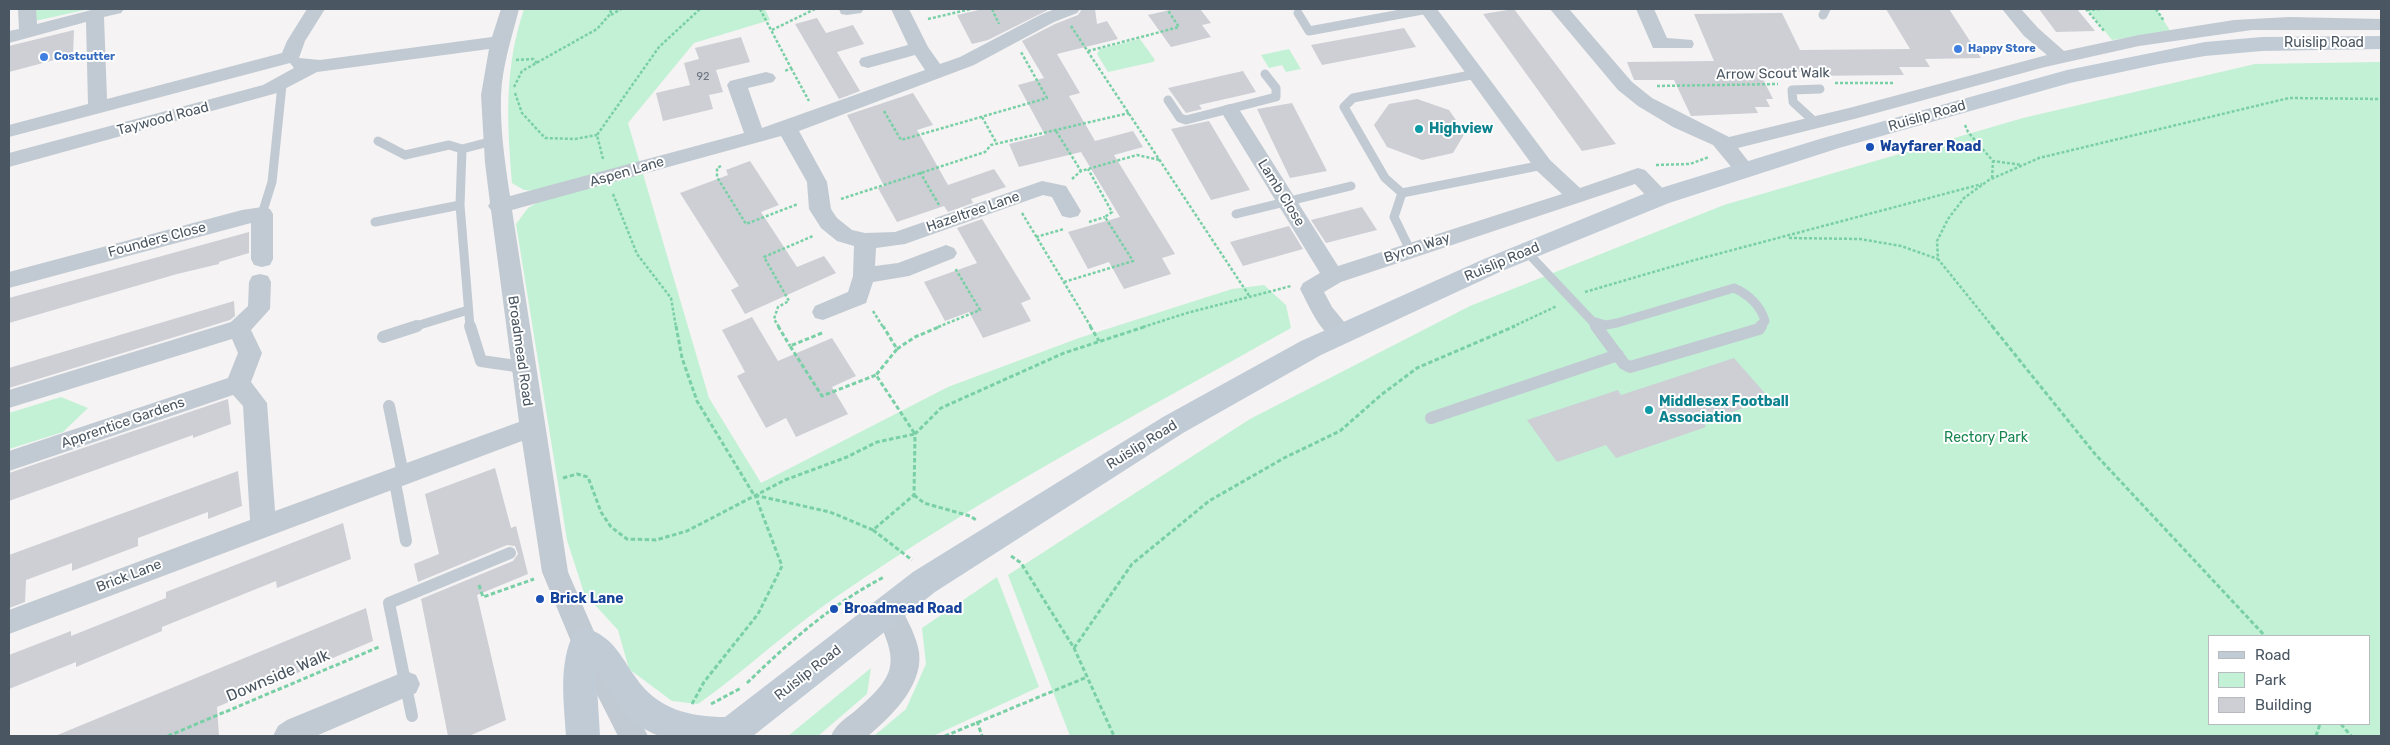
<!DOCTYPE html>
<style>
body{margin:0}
#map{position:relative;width:2390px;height:745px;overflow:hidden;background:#f5f3f3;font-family:Rubik,sans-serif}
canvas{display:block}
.frame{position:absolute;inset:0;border:10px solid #4a5661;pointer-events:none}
.legend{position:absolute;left:2208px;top:635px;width:162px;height:90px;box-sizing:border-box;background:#fff;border:1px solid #b7bbc0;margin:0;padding:6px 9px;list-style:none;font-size:15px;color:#4a5661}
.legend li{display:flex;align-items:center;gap:10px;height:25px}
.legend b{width:25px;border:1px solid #b7bbc0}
</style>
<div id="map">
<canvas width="2390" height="745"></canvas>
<div class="frame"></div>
<ul class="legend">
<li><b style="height:6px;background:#c1cbd6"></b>Road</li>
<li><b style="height:14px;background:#c3f1d5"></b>Park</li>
<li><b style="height:14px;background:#cdcfd5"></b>Building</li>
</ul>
</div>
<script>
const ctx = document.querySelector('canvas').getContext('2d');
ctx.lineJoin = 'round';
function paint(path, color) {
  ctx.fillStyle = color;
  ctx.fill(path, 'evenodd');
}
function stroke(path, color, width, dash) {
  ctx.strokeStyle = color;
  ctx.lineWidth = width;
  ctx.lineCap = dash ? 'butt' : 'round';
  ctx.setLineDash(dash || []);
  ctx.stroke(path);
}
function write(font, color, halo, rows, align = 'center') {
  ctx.font = font + ' Rubik,sans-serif';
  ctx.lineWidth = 4;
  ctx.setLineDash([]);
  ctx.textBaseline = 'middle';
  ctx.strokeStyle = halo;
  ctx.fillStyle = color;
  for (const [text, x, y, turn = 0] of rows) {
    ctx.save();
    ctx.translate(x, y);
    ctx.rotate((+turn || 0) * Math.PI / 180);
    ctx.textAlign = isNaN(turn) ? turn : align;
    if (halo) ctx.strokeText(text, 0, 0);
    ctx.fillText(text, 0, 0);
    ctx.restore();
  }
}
const green = new Path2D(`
 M33 9H89L35 21Z
 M524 9H765L770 20 694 43 628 123 709 398 761 483 948 387 1079 338 1232 289 1264 285 1286 305 1291 328C1138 414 981 497 836 597 789 629 746 670 698 704L672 701 629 669 618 630 584 593 567 540 516 224 528 208 556 192 524 190 512 183C507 121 504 69 524 9Z
 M2087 9H2156L2171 32 2112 40Z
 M1140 39 1155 60 1153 62 1108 72 1097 54 1100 49Z
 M1289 49 1301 69 1286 72 1282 65 1269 68 1261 55Z
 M2381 62V736H1070L1008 575 1250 419 1470 306 1724 205 2023 118 2255 64ZM2209 636H2369V724H2209Z
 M61 397 88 408 63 432 9 449V413Z
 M997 577 1039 687 933 736H874L906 709 926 664 922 628Z
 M871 668 867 694 818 736H788Z`);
const building = new Path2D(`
 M983 9H1050L988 40 972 44 957 15Z
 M1082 9H1095L1097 24 1107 21 1118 39 1057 54 1080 93 1069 96 1095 141 1133 131 1143 147 1114 155 1175 254 1162 258 1171 274 1124 289 1109 262 1088 269 1068 232 1120 217 1081 152 1019 167 1009 144 1045 135 1018 85 1044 78 1022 41 1055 24 1078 15Z
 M1174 9H1200L1211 23 1202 25 1211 37 1171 47 1148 15Z
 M1514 9 1616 144 1582 151 1483 14Z
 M1886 9H1949L1981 58 1925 59 1930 67H1899L1904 75 1804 76 1802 72 1760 73 1773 99H1766L1770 107H1755L1758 113 1691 116 1674 80H1634L1627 62 1714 61 1694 14 1782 13 1800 50 1910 49Z
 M2039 9H2077L2095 31 2056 32Z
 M817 18 826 33 853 25 864 44 837 52 860 91 839 99 795 24Z
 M1404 28 1416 47 1322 65 1311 45Z
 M74 30 73 55 9 72V46Z
 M741 37 750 62 716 70 723 92 709 95 713 109 663 121 656 93 690 85 684 63 699 59 695 48Z
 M1243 71 1256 92 1199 105 1202 109 1186 113 1168 88Z
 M913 93 933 125 917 130 948 185 994 169 1006 187 971 199 973 203 948 212 944 206 897 222 878 188 884 186 847 115Z
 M1417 99 1449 110 1465 133 1453 153 1422 160 1387 147 1374 125 1389 104Z
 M1292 103 1327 171 1290 178 1257 109Z
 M1209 121 1250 190 1211 200 1171 129Z
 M750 161 779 205 761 212 797 267 824 256 836 273 745 314 731 290 739 286 680 193 728 175 726 170Z
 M1362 207 1377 230 1326 243 1311 220Z
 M982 219 1031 299 1021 303 1031 321 983 338 969 312 945 321 924 282 977 263 957 228Z
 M1289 226 1303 249 1243 266 1230 242Z
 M249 232V253L219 262V264L177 274 9 323V298Z
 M234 301 235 316 230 320 9 388V368Z
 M752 317 778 361 832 338 856 376 832 387 848 414 796 437 786 418 766 428 737 376 745 372 722 330Z
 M1734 358 1770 399 1703 422 1706 427 1616 458 1606 445 1557 462 1527 420 1618 390 1621 395Z
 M228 399 231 424 193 438V435L9 501V473Z
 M495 468 511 528 516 526 528 574 477 595 506 720 469 736H448L421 599 513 561 518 554 515 546 507 545 418 582 414 564 439 554 425 494Z
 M238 471 242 506 208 519V512L138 538V546L72 571V563L26 580 25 602 9 608V555Z
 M343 523 351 559 277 588 276 581 162 627V631L76 667V662L9 689V655L71 631V636L166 598V592Z
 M366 608 373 641 217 707 219 736H55Z`);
const pathFar1 = new Path2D(`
 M760 9 791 68 785 71
 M992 9 999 24
 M2086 9 2105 32
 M2156 9 2164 21
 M2087 10 2101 9
 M611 15 621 9
 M928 19 971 9
 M1071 26 1250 297
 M772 30 815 9
 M1088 51 1179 27 1167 9
 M516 60 533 59 537 63
 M791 68 809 101
 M1835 83H1893
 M1657 86 1778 84
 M514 87 522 71 597 29 611 13 610 9
 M515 93 522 113 545 138 575 139 597 135
 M884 111 901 140 1047 98 1021 52
 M982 117 997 144
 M1965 125 1968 132 1993 161 2022 165
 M1056 131 1081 171 1137 155 1160 160
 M603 159 597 135 659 47 700 9
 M1656 165 1690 164 1709 157
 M721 166 717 168V177L746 224 798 204
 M920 172 939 205
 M1992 178 1993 161
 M1072 179 1081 171
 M613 194 637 254 671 298 676 327
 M841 199 985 152 991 145 1129 113
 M1022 213 1091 327
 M1089 222 1105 217
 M1036 237 1064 229
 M1789 238 1860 239 1901 246 1938 259
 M1064 282 1133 261 1105 217 1112 212 1088 169
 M1585 292 1691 261 1982 184
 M873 311 883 327
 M779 327 774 319 778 307 789 301 764 257 813 236
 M938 327 980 310 955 268
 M1143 327 1187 313 1291 286
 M1512 327 1557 306
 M1993 327 1938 259 1937 241 1948 219 1964 198 1989 180 2039 158 2289 98 2381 99`);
const path = new Path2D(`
 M676 326 682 358 697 401 754 495 830 512 873 530 914 495 915 434 941 408 1064 353 1147 326
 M778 326 790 346
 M1090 326 1099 341
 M1992 326 2095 454 2265 636
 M822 333 790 346 822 396 876 375
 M897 349 915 337 941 326
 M563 478 577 474 588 477 601 512 611 527 627 539 656 540 687 531 785 480 847 457 877 442 915 434 876 375 897 349 883 326
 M914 495 924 503 970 516 976 520
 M873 530 912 560
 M1011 556 1021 563 1074 648 1114 736
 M479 585 483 597 534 579
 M1074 648 1132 564 1209 501 1284 458 1340 431 1381 395 1417 368 1515 326
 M747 683C789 642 832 604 884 577
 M692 704 704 682 758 614 782 566 755 495
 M711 704 741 688
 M977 721 982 736
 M2341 724 2351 736
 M168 736 379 647
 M945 736 1087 677
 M2316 736 2320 724`);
const serviceFar1 = new Path2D(`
 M1298 13 1309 31 1428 9
 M1823 15 1826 9
 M1476 74 1353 98 1344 107 1385 178 1402 193 1543 165
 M1168 100 1180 118 1186 120 1276 97V88L1265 74
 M1816 123 1793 102 1792 90 1820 89
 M378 141 405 155 449 145 462 149
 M1402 193 1394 217 1410 250
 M262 214 272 182 282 85
 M1236 214 1351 186
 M375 222 460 205
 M1526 251 1592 321
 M1592 321 1606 325 1617 323 1734 288C1748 294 1761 306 1765 321L1760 327
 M1592 321 1597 327
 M413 327 468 310
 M470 327 460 205 462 149 493 141`);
const service = new Path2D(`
 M470 326 481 361 523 367
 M1596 326 1624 364 1630 367 1759 329 1761 326
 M383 337 417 326
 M389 406 403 474
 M1431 418 1618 355
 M394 477 406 541
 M412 716 389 603 510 553`);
const minor = new Path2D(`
 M18 9H36L37 24 95 9H124L121 13 104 17 107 99 282 53 287 41 307 9H325L305 41 299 58 320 60 492 37 501 9H519C512 37 502 66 501 96 500 129 505 163 510 196L744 133 727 85 730 81 766 72 773 74 776 78 773 82 748 88 762 128 925 70 915 55 868 68 861 66 859 62 861 58 908 45 891 9H909L928 47 940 64 960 57 1042 14 1055 9H1080L1077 13 1054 22 974 65 799 131 827 182 831 209 837 218 852 230 865 233 895 232 1042 181 1066 186 1081 211 1078 216 1070 218 1062 216 1052 197 1043 195 905 244 876 248 875 266 898 263 946 245 954 248 957 253 954 258 909 276 873 282 866 303 823 320 815 318 812 312 815 306 848 292 853 276 854 246 837 241 821 228 809 209 807 182 781 136 512 210 568 572 596 636 648 736H618L575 651 542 572 522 441 9 634V610L250 520 243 406 233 395 9 471V451L228 378 238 353 232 339 9 408V390L231 322 248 306 249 282 252 276 260 274 268 276 271 282 270 309 251 330 262 353 251 382 267 403 275 511 519 422 491 210 488 206 490 203 485 163 481 95 489 49 317 72 277 93 9 167V153L263 85 294 68 290 63 9 137V125L88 104 86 22 9 43V31L19 29Z
 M839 9H864L861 13 847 15 841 14Z
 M1419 9H1437L1550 160 1580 188 1638 168 1645 170 1671 197 1667 202C1652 206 1645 194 1635 184L1341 282 1324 292 1332 307 1354 334 1350 340C1325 348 1310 307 1300 289L1303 283 1320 273 1220 110 1223 106 1230 104 1237 106 1338 266 1562 194 1536 170Z
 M1550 9H1569L1632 82 1652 98 1729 137 1853 107 2047 55 2024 36 2002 9H2021L2038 28 2064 51 2139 35 2234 20 2289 17 2381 19V30H2252L2139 46 2045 67 1858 118 1738 148 1755 170 1752 175 1745 177 1738 175 1713 145 1673 127 1638 106 1618 90Z
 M1636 9H1654L1667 38 1692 40 1694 44 1692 48H1653Z
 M262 207 270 209 273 214V259L270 265 262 267 254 265 251 259V223L9 288V272L242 210Z
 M888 598 898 601C905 616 914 631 918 647 927 682 892 716 868 736H831C836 724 845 719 855 711 901 672 897 661 874 610L878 601Z
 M406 671 416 675 420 684 416 693 316 736H273L278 726 287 720Z`);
const secondary = new Path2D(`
 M2262 37 2381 36V49L2262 51 2205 56 2159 64 2070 83 1839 148 1669 203 1502 271 1321 355 1183 433 935 592 753 736H659C620 720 618 701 596 670L600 736H566C564 701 558 665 574 632L585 627C615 639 619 654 636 678 657 709 690 717 725 717L913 572 1163 417 1301 341 1484 259 1651 191 1823 138 2067 70 2205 42Z`);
const markers = [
 [1958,49,5,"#3f7fe0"],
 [44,57,5,"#3f7fe0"],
 [1419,129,5,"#0f9aa8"],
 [1870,147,5,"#1a4fb4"],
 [1649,410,5,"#0f9aa8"],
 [540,599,5,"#1a4fb4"],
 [834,609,5,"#1a4fb4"]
];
const farShopnames = [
 ["Happy Store",1968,49],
 ["Costcutter",54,57]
];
const numberNames = [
 ["92",703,77]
];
const streetNames = [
 ["Ruislip Road",2324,43],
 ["Arrow Scout Walk",1773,74,-1],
 ["Ruislip Road",1927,116,-16],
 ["Taywood Road",163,119,-15],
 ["Aspen Lane",627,172,-16],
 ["Lamb Close",1281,193,58],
 ["Hazeltree Lane",973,212,-19],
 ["Founders Close",157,240,-15],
 ["Byron Way",1417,248,-18],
 ["Ruislip Road",1502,262,-23],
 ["Broadmead Road",520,351,82],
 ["Apprentice Gardens",123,423,-19],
 ["Ruislip Road",1142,445,-32],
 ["Brick Lane",129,576,-21],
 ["Ruislip Road",808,673,-38]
];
const cultureNames = [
 ["Highview",1429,129],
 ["Middlesex Football",1659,402],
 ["Association",1659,418]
];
const transitNames = [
 ["Wayfarer Road",1880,147],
 ["Brick Lane",550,599],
 ["Broadmead Road",844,609]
];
const parkNames = [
 ["Rectory Park",1986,438]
];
const nearStreetnames = [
 ["Downside Walk",278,676,-23]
];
paint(green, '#c3f1d5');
paint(building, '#cdcfd5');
stroke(pathFar1, '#7ad0a6', 2.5, [3, 2]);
stroke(path, '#7ad0a6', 3, [4.5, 2.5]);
stroke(serviceFar1, '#c1cad2', 9);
stroke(service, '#c1cad2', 12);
paint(minor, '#c1cad2');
paint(secondary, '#c1cbd6');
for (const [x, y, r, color] of markers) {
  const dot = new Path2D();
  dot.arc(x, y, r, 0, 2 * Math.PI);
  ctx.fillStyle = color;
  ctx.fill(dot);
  stroke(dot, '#fff', 2);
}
write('bold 11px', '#366cbe', '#fff', farShopnames, 'left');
write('11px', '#6b747e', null, numberNames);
write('14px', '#4a5661', '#fff', streetNames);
write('bold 14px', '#0d838f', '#fff', cultureNames, 'left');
write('bold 14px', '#164399', '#fff', transitNames, 'left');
write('14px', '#17864f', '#fff', parkNames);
write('16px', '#4a5661', '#fff', nearStreetnames);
</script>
